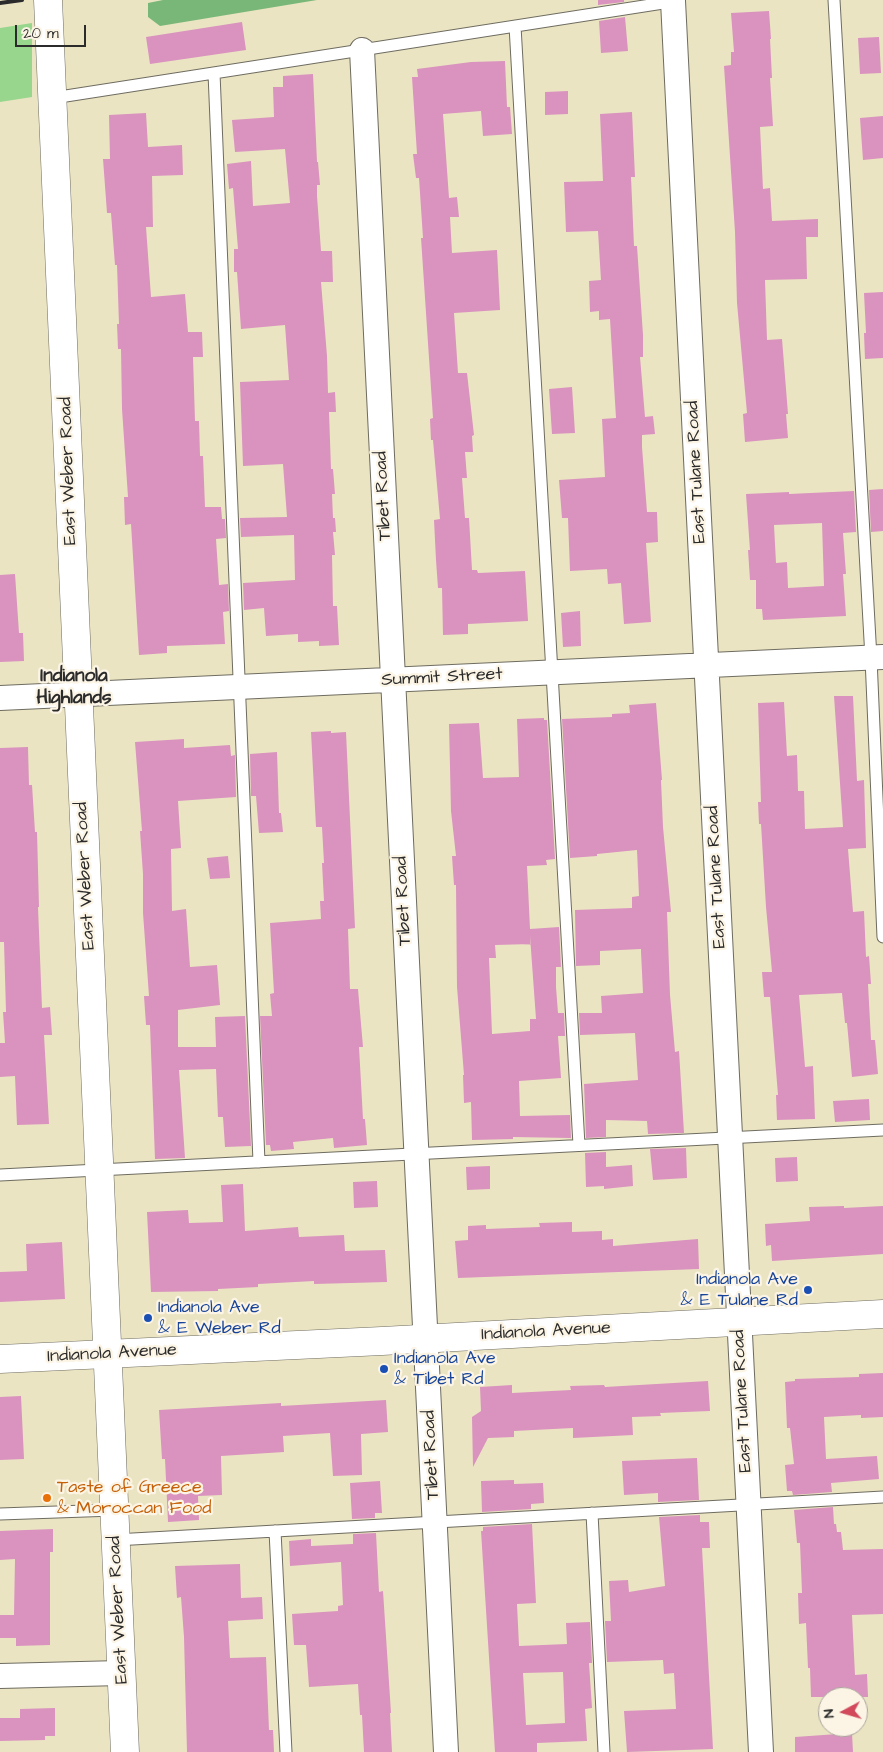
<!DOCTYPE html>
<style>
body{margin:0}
#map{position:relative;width:883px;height:1752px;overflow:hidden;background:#ebe4c3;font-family:"Architects Daughter",sans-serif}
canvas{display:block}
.north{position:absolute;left:818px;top:1687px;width:50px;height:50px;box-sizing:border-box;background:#fcf5e5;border:1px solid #a8a49b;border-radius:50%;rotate:264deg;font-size:14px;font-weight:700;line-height:20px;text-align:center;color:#2b2b2b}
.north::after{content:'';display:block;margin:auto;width:18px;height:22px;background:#d1495b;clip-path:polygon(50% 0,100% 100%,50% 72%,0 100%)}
.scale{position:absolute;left:15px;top:25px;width:71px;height:22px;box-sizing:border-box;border:2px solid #2b2b2b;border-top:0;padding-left:6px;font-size:15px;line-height:18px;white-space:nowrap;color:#2b2b2b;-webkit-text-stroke:4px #fcf5e5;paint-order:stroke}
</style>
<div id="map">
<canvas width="883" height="1752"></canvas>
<div class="north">N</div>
<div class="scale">20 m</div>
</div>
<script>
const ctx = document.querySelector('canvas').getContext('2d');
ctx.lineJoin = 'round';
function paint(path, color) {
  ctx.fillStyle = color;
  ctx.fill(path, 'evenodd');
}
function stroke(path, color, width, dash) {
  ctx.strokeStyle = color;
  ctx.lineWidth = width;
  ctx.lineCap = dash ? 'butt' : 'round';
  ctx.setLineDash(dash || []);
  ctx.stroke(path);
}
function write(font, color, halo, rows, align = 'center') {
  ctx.font = font + ' "Architects Daughter",sans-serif';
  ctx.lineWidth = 4.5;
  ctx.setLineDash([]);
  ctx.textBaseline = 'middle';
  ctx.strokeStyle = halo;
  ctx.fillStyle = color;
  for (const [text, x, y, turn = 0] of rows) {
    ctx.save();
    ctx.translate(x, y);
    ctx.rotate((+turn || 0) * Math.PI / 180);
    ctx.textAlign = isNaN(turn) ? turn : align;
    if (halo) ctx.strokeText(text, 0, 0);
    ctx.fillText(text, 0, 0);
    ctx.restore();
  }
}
const green = new Path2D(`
 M32 23V97L0 102V28Z`);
const forest = new Path2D(`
 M163 0H317L160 26 148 17V3Z`);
const building = new Path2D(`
 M598 0H624V2L598 5Z
 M769 11 771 39H770L772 78H770L773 126 760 127 763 189 770 188 772 221 818 219V237H806L807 279 765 280 767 340 782 339 788 414H786L788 438 745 442 743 414 747 413 737 303 735 232 724 66 731 65V52H734L731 13Z
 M625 17 628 51 601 53 599 21Z
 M242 22 246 50 150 64 146 37Z
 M879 37 881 73 860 74 858 38Z
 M505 61 507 107H510L512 134 483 136 481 111 443 114 449 198 457 197 459 217H450L452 253 497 250 500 310 454 313 458 373H467L474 435 472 436 473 452H465L467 478H462L465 518H469L472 570H477L478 573 525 571 528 621 468 624V634L443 635 442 588H438L436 560 434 520 440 519 433 440H431L430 419 433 418 421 238H423L419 178H416L413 154H417L412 77H418L417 69 471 62Z
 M313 74 317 162H318L320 185H317V196L321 251H332L333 282H321L327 356 328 393 335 392 336 412H329L331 469H333L335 494H332L333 518H335L336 532H333L335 555H332L333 606H337L339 645 319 646V641L298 642V634L266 636 264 608 244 610 243 583 295 580 294 535 241 537 240 518 287 517 283 464 243 466 240 382 289 380 285 325 241 329 237 272H234V249H238L233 188 229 189 227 164 251 161 253 206 290 203 285 149 235 152 232 120 274 117 273 87H283V76Z
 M568 91V114L545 115V92Z
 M632 112 635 177H631L634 246H637L643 335V357H640L645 417 653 416 655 434 642 435V447L647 512H657L658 542 646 543 651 622 624 624 621 583 608 584 607 569 570 571 568 518H562L559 480 605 477 602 419 616 418 610 319 599 320V311L590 312 589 281 601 280 598 231 566 232 564 182 603 181 600 114Z
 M146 113 148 147 182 145 183 175 152 176 153 227H146L151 297 185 294 188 332H202L203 357H193L195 421H199L200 456H203L205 507H221L222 519H225L226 538 216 539 219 585 228 584 229 611 223 612 225 644 167 646V653L139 655 131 524 125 525 124 497H128L122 409 121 349H118L117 324H119L117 265H115L111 213H107L103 159H110L109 115Z
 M883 116V158L863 160 860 118Z
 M883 292V358L865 359 864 333H866L864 293Z
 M572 387 575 433 552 434 549 389Z
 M883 489V531L871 532 869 490Z
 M854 491 856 532 843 533 846 574H843L846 616 763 620 762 609H756V580H750L748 550H750L746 494 789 492V494ZM822 523 824 586 788 588 787 562 776 563 774 525Z
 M15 574 19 633H23L24 661 0 662V575Z
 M580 611 581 646 563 647 561 613Z
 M834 696H853L857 781 864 780 866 848 848 849 853 912 864 911 866 957 869 956 871 984H868L871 1040H875L878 1074 852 1077 847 1023H845L842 993 799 995 805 1067 813 1066 815 1119 777 1120 776 1095H778L770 997H764L762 972H772L766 907 761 824H759L758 802H761L758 703 784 702 787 756 797 755 798 791H804L805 829 843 827Z
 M656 703 662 780H661L663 827 671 912H667L670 995 675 1052 679 1051 684 1133 648 1134 647 1121 606 1120V1137L586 1138 584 1084 638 1080 635 1033 580 1035 579 1013H602L601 996 643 993 641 952V949L600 951V965L576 966 575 910 632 908V897L639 896 637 850 597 854V856L570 858 562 719 612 717V714L630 713 629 705Z
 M544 718V720H547L555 859 546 860 547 865 527 866 530 929 559 927 561 967H556V987L558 1013H564L565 1036H558L561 1078 519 1081 520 1116 570 1115 571 1138 513 1137V1139L472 1140 471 1102 464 1103 463 1075H464L457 987 456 885H454L452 856H456L451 811 449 724 479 723 483 778 519 777 517 719ZM530 936 536 1019H530V1031L492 1034 489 958H496L495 945 531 944Z
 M331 731V733L346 732 355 928 348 929 350 989H358L363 1047H359L363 1119H365L367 1145 334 1148 333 1138 293 1142 294 1149 271 1151 270 1145H266L260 1016H272L270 994 274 993 270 923 321 919 320 901H324L322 863H324L322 827H316L311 732Z
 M184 739V748L230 745 231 756 235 755 236 797 178 801 181 848 171 849 172 911 186 909 190 967 217 965 220 1005 178 1010V1047H216L215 1017 245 1016 251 1146 225 1147 223 1117H218L216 1069 179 1070 185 1158 155 1159 150 1025H146L144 996H149L143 913V874L140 831H142L135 742Z
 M28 747 29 785H32L35 832H37L39 907H38L42 1008 50 1007 52 1035H44L49 1124 17 1125 15 1076 0 1077V1043H5L3 1012H6L4 942H0V748Z
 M277 752 279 813H281L283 832 259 833 256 796H251L250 754Z
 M228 856 230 878 210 879 207 858Z
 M869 1099 870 1120 835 1122 833 1101Z
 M686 1148 687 1178 653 1180 650 1149Z
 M606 1152V1167L632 1165 633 1186 604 1189V1186L586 1187 585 1153Z
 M797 1157 798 1181 776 1182 775 1158Z
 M490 1166V1189L467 1190 466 1167Z
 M377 1181 378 1207 354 1208 353 1182Z
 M243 1184 245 1231 298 1227 299 1237 344 1235 345 1251 385 1250 387 1282 314 1284V1281L258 1284V1287L218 1289V1291L151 1292 147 1212 188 1210 189 1223 223 1222 221 1185Z
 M844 1206V1208L883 1206V1254L772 1261 771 1245 766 1246 765 1224 810 1221 809 1207Z
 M572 1222V1232L602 1231V1240L613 1239V1246L698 1239 699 1269 458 1278 455 1241 468 1240V1226L486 1225V1229L540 1227 539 1223Z
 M62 1242 65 1299 0 1302V1272L27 1271 26 1244Z
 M883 1373V1417L861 1418V1415L824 1417 826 1459 877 1456 879 1479 831 1483 832 1492 793 1495 792 1491H787L785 1465 794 1464 790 1428H787L785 1382 795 1381V1379L859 1377V1374Z
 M708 1381 710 1411 660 1413 661 1416 632 1417 633 1435 573 1438V1428L514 1431V1437L488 1438 473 1467 472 1417 481 1411 480 1387 512 1385V1393L571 1390 570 1386 604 1385 605 1387Z
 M21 1396 24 1459 0 1460V1397Z
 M386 1400 388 1432 361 1434 362 1475 333 1476 330 1433 283 1436 284 1452 221 1456 222 1495 198 1496 199 1520 168 1522 165 1459H162L159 1410 281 1403V1406Z
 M697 1458 699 1500 658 1502V1493L624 1495 622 1461Z
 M514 1480V1484L543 1483 544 1503 531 1504V1509L482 1512 481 1481Z
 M380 1481 382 1513H375V1518L352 1519 350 1483Z
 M833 1507 834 1524H836L837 1532H841L843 1550 883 1549V1614L852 1615 855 1675 867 1674 868 1697H811L810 1668H808L806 1623 799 1624 798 1593H802L800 1543H797L794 1510Z
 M700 1515V1522H709L710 1548H702L713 1749 627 1752 624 1711 676 1709 674 1673 664 1674 663 1660 607 1662 605 1621H611L609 1581 628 1580 629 1592 665 1586 659 1517Z
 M532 1524 536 1603 517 1604 519 1646 567 1644 566 1623 590 1622 592 1663H589L592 1708 585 1709 587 1741 537 1743V1752H495L481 1531H483V1527ZM563 1672 565 1723 526 1725 523 1673Z
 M53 1529V1552H50V1645L16 1646V1638H0V1615H14L15 1559 0 1560V1531Z
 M376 1533 379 1592 383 1591 391 1713H390L392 1752H364L362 1715H360L358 1684 309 1687 306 1645H294L292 1614 338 1611V1606L343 1605 341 1562 290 1566 289 1541 311 1539V1546L353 1544V1534Z
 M240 1564 241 1598 262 1597 263 1619 228 1621 230 1658 266 1657 269 1730H273L274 1752H187L184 1637 181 1597 177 1598 175 1566Z
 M55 1708V1736H45V1740L0 1741V1718H20V1709Z
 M852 1733 853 1752H795V1737Z`);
const lane = new Path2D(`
 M834 0 871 658 883 937
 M515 26 579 1145
 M214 73 259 1162
 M53 98 676 1
 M0 1175 883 1130
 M592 1513 604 1752
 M0 1514 114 1510
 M275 1531 286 1752
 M115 1540 883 1497`);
const street = new Path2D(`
 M673 1 761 1752
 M362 50 446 1752
 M0 698 883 657
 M0 1676 121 1673`);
const secondary = new Path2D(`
 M48 0 125 1752`);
const primary = new Path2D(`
 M0 1359 382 1341 883 1314`);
const rail = new Path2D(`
 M0 3 22 0`);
const markers = [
 [808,1290,5,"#1a4fb4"],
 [148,1318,5,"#1a4fb4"],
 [384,1369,5,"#1a4fb4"],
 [47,1498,5,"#e8710a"]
];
const streetNames = [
 ["East Weber Road",69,471,-92],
 ["East Tulane Road",697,472,-93],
 ["Tibet Road",384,496,-93],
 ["Summit Street",442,678,-3],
 ["East Weber Road",86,876,-93],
 ["East Tulane Road",717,877,-93],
 ["Tibet Road",404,901,-93],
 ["Indianola Avenue",546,1332,-3],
 ["Indianola Avenue",112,1354,-3],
 ["East Tulane Road",743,1401,-93],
 ["Tibet Road",432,1455,-93],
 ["East Weber Road",119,1610,-93]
];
const transitNames = [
 ["Indianola Ave",798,1280,"right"],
 ["& E Tulane Rd",798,1301,"right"],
 ["Indianola Ave",158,1308],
 ["& E Weber Rd",158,1329],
 ["Indianola Ave",394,1359],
 ["& Tibet Rd",394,1380]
];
const foodNames = [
 ["Taste of Greece",57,1488],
 ["& Moroccan Food",57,1509]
];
const neighbourhoodNames = [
 ["Indianola",74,677],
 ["Highlands",74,699]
];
paint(green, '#97d68c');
paint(forest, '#79b778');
paint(building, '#d993be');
stroke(lane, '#6e6c60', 13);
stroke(street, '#6e6c60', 26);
stroke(secondary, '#6e6c60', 29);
stroke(primary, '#6e6c60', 29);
stroke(lane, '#fff', 11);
stroke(street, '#fff', 24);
stroke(secondary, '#fff', 28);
stroke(primary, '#fff', 28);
stroke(rail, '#2b2b2b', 4);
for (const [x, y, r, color] of markers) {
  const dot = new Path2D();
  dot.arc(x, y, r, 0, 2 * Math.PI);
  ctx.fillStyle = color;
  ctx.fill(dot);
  stroke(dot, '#fcf5e5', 2);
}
write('18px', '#2b2b2b', '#fcf5e5', streetNames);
write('18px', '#164399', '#fcf5e5', transitNames, 'left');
write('18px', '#c56008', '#fcf5e5', foodNames, 'left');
write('bold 19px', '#2b2b2b', '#fcf5e5', neighbourhoodNames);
</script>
